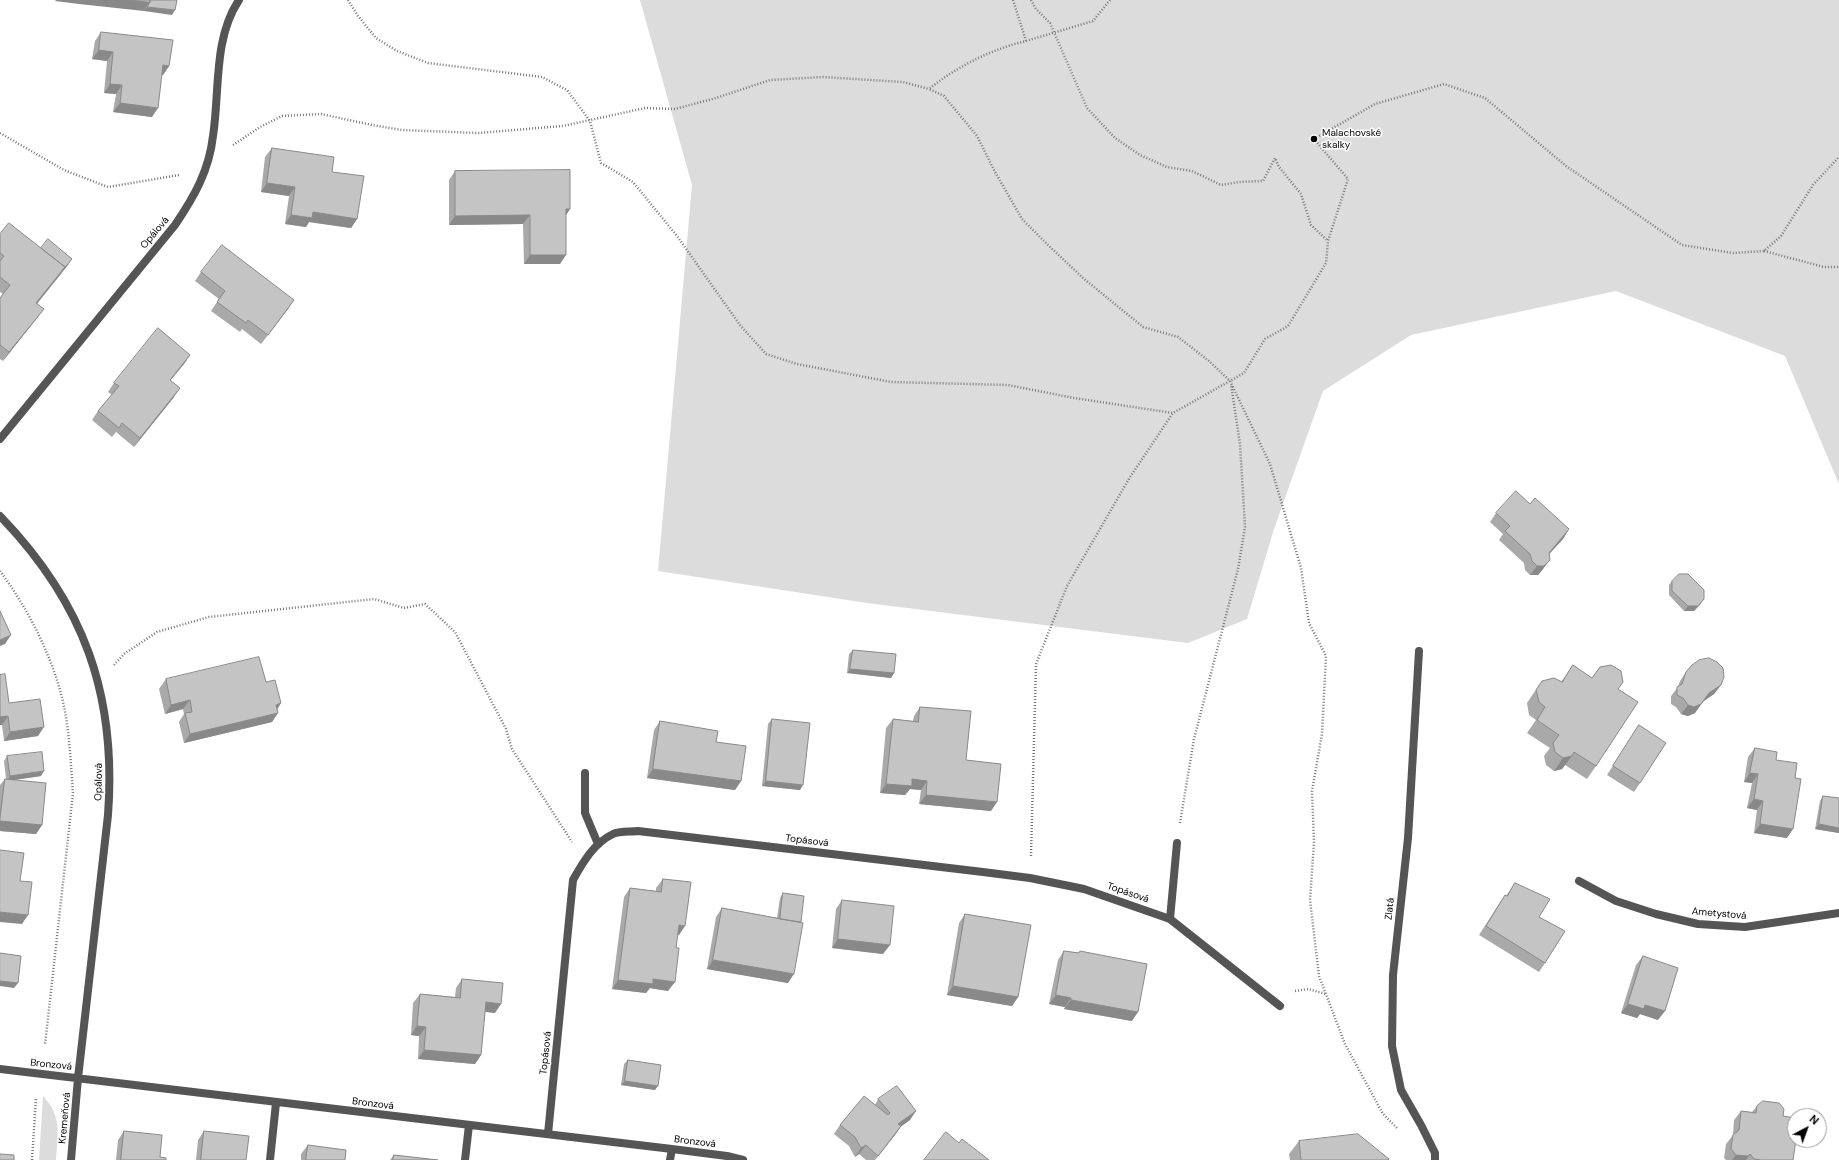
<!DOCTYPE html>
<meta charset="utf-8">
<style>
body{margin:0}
#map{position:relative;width:1839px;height:1160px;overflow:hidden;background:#fff;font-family:"DM Sans",sans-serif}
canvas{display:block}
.north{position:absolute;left:1787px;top:1108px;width:40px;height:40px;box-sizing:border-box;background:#fff;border:1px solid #999;border-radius:50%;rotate:41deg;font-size:11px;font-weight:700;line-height:16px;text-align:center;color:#000}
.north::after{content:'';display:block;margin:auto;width:14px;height:18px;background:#000;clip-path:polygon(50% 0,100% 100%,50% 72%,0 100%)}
</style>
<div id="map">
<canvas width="1839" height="1160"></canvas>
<div class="north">N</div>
</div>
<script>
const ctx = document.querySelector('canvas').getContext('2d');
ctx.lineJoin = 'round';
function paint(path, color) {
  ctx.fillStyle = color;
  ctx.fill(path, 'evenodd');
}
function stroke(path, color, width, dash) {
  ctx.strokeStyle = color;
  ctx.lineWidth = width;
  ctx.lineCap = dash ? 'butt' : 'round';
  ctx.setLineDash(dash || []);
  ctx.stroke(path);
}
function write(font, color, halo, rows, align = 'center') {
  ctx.font = font + ' "DM Sans",sans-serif';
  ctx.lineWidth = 3;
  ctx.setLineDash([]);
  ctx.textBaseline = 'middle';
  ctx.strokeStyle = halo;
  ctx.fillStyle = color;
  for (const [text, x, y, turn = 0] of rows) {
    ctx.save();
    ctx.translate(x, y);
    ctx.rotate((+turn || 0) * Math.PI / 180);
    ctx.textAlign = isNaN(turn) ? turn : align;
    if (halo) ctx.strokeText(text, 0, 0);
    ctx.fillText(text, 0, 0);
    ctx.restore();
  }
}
const green = new Path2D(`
 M640 0H1839V484L1785 356 1616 291 1411 335 1323 391 1274 529 1247 619 1188 643 867 603 658 571 692 185Z
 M43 1096C62 1116 58 1134 56 1160H39Z`);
const path = new Path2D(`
 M348 0 358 16 376 38 397 51 428 63 542 77 567 90 590 121 601 163 633 182 677 236 740 325 766 354 797 364 891 382 1008 385 1074 398 1173 413 1244 373 1265 339 1288 326 1326 263 1328 241 1348 179 1314 139 1375 104 1444 84 1485 98 1566 166 1682 245 1733 253 1764 251 1781 236 1813 185 1839 157
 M1013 0 1026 41C992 49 956 67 929 89L944 96 977 136 995 172 1022 219 1048 245 1083 278 1143 327 1178 337 1209 361 1230 381 1270 464 1301 568 1309 623 1326 656 1322 734 1312 791 1314 842 1310 900 1319 976 1345 1044 1383 1114 1397 1128
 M1031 0 1036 9 1050 23 1087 108 1115 138 1140 155 1167 167 1192 171 1221 185 1239 182 1263 181 1275 158 1279 167 1301 194 1311 225 1328 241
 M1026 41 1093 21 1110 0
 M0 133 64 170 108 187 179 175
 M233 145 260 127 282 116 321 114 372 125 402 130 478 133 563 126 645 108 675 109 716 98 770 80 823 77 903 82 929 89
 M1764 251 1824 267H1839
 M0 571C30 611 58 667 66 717 70 742 71 768 73 793L45 1045
 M114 665 124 654 157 632 209 617 374 599 404 608 425 604 455 632 506 729 512 749 572 842
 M1180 823 1194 739 1238 569 1245 527 1240 444 1231 384
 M1031 856 1036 664 1067 586 1130 477 1173 413
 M1295 991 1308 989 1326 994
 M32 1160 36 1098`);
const lane = new Path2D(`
 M1419 651 1408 838 1393 975 1392 1046 1401 1090 1421 1125 1435 1153V1160
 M585 773V813L598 844
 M1170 919 1177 843`);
const street = new Path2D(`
 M0 439 175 225C194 197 209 171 213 136 220 91 213 39 239 0
 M0 516C84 603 117 695 108 815L78 1078 71 1160
 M1579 881 1616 901 1656 914 1698 924 1745 927 1839 913
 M0 1069 672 1149 727 1156 743 1160
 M548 1134 573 880C583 862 594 843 613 834 619 831 631 832 638 831L983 872 1030 878 1084 889 1170 919 1280 1006
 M270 1160 276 1103
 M465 1160 469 1125
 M670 1160 672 1149`);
const wall = new Path2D(`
 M101 32 169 66 163 75 162 74 152 117 113 112 116 94 104 93 107 61 92 59 95 41Z
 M272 148 332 172 357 219 351 228 309 222 306 227 285 224 289 196 261 192 265 157Z
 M455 171 570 209 566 215 560 264H524L523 224 449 225V180Z
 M0 234 69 264 37 304 44 309 37 318 3 361 0 359V298L3 294 0 292Z
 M201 272 288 309 261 344 242 329 240 332 211 311 219 299 195 281Z
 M190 355 184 364 170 381 174 397 134 447 116 432 112 437 92 420 98 411 112 395 108 392 114 383Z
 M1530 504 1569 529 1563 539 1549 554 1543 569 1538 575H1530L1525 570 1524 563 1499 540 1503 534 1490 522 1496 513Z
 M1672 581 1701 604 1694 611H1684L1669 595V585Z
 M853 650 894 673 891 678 847 673 849 654Z
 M1573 665 1592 678 1618 689 1596 766 1587 779 1565 765 1562 769 1554 771 1546 765 1544 756 1550 748 1527 733 1536 720 1529 715 1527 703 1533 694 1542 681 1561 682Z
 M1686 672 1721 685 1714 694 1703 702 1695 713 1688 716 1681 714 1676 707 1671 704V696L1678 687 1680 681Z
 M0 675 9 703 38 736 4 741 2 725H0Z
 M166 679 266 682 281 703 277 710 272 722 184 743 179 722 184 714 183 709 165 714 159 689Z
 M920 707 966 760 991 811 919 804 921 790 910 789 905 795 880 793 886 728 893 719 913 721 914 716Z
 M772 719 800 790 762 786 768 724Z
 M660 721 716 742 741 781 735 790 647 778 654 730Z
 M1639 725 1640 783 1634 792 1607 775Z
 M1755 748 1776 760 1795 778 1787 838 1754 833 1757 810 1747 808 1752 783 1744 782 1748 757Z
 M7 756 41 776 14 780 42 825 36 834 0 831V785L5 779H6L4 761Z
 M1823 796 1839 798V833L1815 829 1820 801Z
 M663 879 679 935 678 934 668 991 650 988 646 993 612 989 624 897 630 888 656 891V888Z
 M1515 883 1539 917 1545 963 1539 972 1479 935 1499 904 1505 895 1506 896Z
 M783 893 788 983 707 969 716 917 722 908 777 918 780 898Z
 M842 900 883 954 832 948 836 909Z
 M965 914 1018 997 1012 1006 947 995 959 923Z
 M1064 951 1079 953 1080 951 1132 1021 1064 1009 1065 1007 1049 1004 1058 960Z
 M1643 956 1658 1020 1640 1014 1637 1018 1621 1013 1636 965Z
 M462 979 495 1013 485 1012 481 1055 475 1064 418 1059 419 1036 411 1035 413 1003 420 994 455 997 456 988Z
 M628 1060 655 1090 621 1085 624 1064Z
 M878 1099 910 1120 901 1126 895 1135 875 1160H866L859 1154 855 1157 849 1146 834 1134 840 1125 875 1105Z
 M1757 1106 1783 1116 1793 1160H1726L1724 1158 1726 1144 1733 1135 1734 1120 1741 1111 1752 1112Z
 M124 1131 160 1157 166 1160H116L118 1140Z
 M204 1131 246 1160H196L198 1140Z
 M1299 1141 1388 1160H1290L1289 1154Z
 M308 1145 345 1160H301V1154Z
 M394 1155 438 1160H390Z`);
const shadedWall = new Path2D(`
 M56 0H129L150 2 144 11 79 4 55 1Z
 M147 7 175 10 172 15 144 11Z
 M99 50 113 52 107 61 92 59Z
 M163 65 169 66 163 75 157 74Z
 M110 84 122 85 116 94 104 93Z
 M120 103 158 108 152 117 113 112Z
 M267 183 295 187 289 196 261 192Z
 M566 209H570L564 218Z
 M313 212 357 219 351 228 309 222 306 227 285 224 291 215Z
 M530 215 523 224 449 225 455 216Z
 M530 255H566L560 264H524Z
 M72 259 59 276 30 312 36 303Z
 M294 300 288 309 261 344 268 335Z
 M44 309 37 318 3 361 9 352Z
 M190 355 184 364 163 389 170 380Z
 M180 388 174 397 134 447 140 438Z
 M1569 529 1563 539 1542 562 1549 553Z
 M1550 560 1543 569 1538 575H1530L1537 566Z
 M1704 599 1694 611H1684L1688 606Z
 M11 635 5 644 0 646V640Z
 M850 669 894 673 891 678 847 673Z
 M1721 685 1714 694 1702 702 1709 693Z
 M190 700 183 709 165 714 171 705Z
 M281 703 275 712 276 705Z
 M1701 704 1695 713 1688 716 1681 714 1688 705Z
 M278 713 272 722 184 743 190 734Z
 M8 716 2 725H0V717Z
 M44 727 38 736 4 741 10 732Z
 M1572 756 1562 769 1554 771 1563 758Z
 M653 769 741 781 735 790 647 778Z
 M44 771 41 776 7 781 10 776Z
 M1750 773 1758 774 1752 783 1744 782Z
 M912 779 927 781 921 790 910 789 905 795 880 793 886 784Z
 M766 781 803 785 800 790 762 786Z
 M926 795 997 802 991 811 919 804Z
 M1754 799 1763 801 1757 810 1747 808Z
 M0 821 42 825 36 834 0 831Z
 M1760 824 1793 829 1787 838 1754 833Z
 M1819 824 1839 828V833L1815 829Z
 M0 912 28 915 22 924 0 922Z
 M679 925 685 926 679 935 673 934Z
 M838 939 890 945 883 954 832 948Z
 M713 960 794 974 788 983 707 969Z
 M653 979 675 982 668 991 650 988 646 993 612 989 618 980Z
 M0 981 18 983 14 988 0 986Z
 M953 986 1018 997 1012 1006 947 995Z
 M1056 995 1071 998 1065 1007 1049 1004Z
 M1071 1000 1138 1012 1132 1021 1064 1009Z
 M486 1002 501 1004 495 1013 480 1011Z
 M1628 1004 1645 1005 1665 1011 1658 1020 1640 1014 1637 1018 1621 1013Z
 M417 1026 426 1027 419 1036 411 1035Z
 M424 1050 481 1055 475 1064 418 1059Z
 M625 1081 658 1086 655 1090 621 1085Z
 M916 1111 910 1120 892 1133 898 1124Z
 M901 1126 895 1135 875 1160 878 1156Z
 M866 1145 859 1154 855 1157 861 1148Z
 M1750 1154 1746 1160H1732L1736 1155Z`);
const building = new Path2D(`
 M129 0H150V2Z
 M150 0H177L175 10 147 7 150 2Z
 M101 32 173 40 169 66 163 65 158 108 120 103 122 85 110 84 113 52 99 50Z
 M272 148 334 157 332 172 364 176 357 219 313 212 312 218 291 215 295 187 267 183Z
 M570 170V209H566V255H530V215L455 216V171Z
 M9 223 65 267 36 303 44 309 9 352 0 345V298L10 285 0 277V261L4 256 0 253V234Z
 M48 239 72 259 62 271 65 267 41 248Z
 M222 245 294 300 268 335 248 320 246 323 217 302 225 291 201 272Z
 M158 328 190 355 170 380 180 388 140 438 122 423 119 428 98 411 119 386 114 383Z
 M1516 491 1530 504 1535 498 1569 529 1549 553 1550 560 1544 566H1537L1532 561 1530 554 1505 531 1510 526 1496 513Z
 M1679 574H1688L1704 590V599L1698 606H1688L1672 591V581Z
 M0 611 11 635 0 640Z
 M853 650 896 654 894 673 850 669Z
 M259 657 266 682 275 680 281 703 276 705 278 713 190 734 185 713 192 712 190 700 171 705 166 679Z
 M1709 658 1717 662 1723 668 1724 677 1721 685 1709 693 1701 704 1694 707 1688 705 1683 698 1677 695V687L1682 684 1686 672 1692 665 1699 660Z
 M1573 665 1592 678 1600 667 1611 665 1621 671 1623 682 1618 689 1638 702 1596 766 1574 752 1572 756 1563 758 1555 752 1553 743 1559 735 1537 720 1545 707 1539 702 1536 690 1542 681 1554 678 1562 682Z
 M5 674 9 703 40 699 44 727 10 732 8 716 0 717V675Z
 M920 707 971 711 966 760 1001 764 997 802 926 795 927 781 912 779V786L886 784 893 719 918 722Z
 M772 719 810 723 803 785 766 781Z
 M660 721 718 731 716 742 746 746 741 781 653 769Z
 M1639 725 1666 743 1640 783 1613 766Z
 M1755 748 1777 752 1776 760 1797 763 1795 778 1801 779 1793 829 1760 824 1763 801 1754 799 1758 774 1750 773Z
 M42 752 44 771 10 776 7 756Z
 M5 779 46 783 42 825 0 821Z
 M1823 796 1839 798V828L1819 824Z
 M0 850 24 853 20 881 32 882 28 915 0 912Z
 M663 879 691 882 685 926 679 925 676 948H679L675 982 653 979V984L618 980 630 888 661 892Z
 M1515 883 1550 899 1539 917 1565 931 1545 963 1486 926 1505 895 1507 896Z
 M783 893 804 896 801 922 780 919Z
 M842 900 894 906 890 945 838 939Z
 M722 908 803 923 794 974 713 960Z
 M965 914 1031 925 1018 997 953 986Z
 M1064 951 1079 953 1080 951 1147 964 1138 1012 1071 1000V998L1056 995Z
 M0 953 21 956 18 983 0 981Z
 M1643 956 1678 968 1665 1011 1645 1005 1644 1009 1628 1004Z
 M462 979 503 983 501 1004 486 1002 481 1055 424 1050 426 1027 417 1026 420 994 460 998Z
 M628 1060 661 1065 658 1086 625 1081Z
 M897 1086 916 1111 898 1124 901 1126 878 1156 866 1145 861 1148 855 1137 840 1125 864 1096 888 1115 890 1113 878 1099Z
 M1763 1101 1779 1103 1784 1109 1783 1116 1795 1118V1140H1796L1793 1160H1761L1754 1159 1750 1154 1748 1156 1736 1155 1731 1149 1733 1135 1739 1130 1741 1111 1756 1113 1757 1106Z
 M124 1131 162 1135 160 1157 166 1158V1160H121Z
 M204 1131 249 1136 246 1160H201Z
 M946 1132 959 1143 962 1139 989 1160H924Z
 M1358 1134 1389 1159 1388 1160H1301L1299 1141Z
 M308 1145 346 1150 345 1160H306Z
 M0 1154 14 1155V1160H0Z
 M394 1155 438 1160H393Z`);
const markers = [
 [1314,139,4,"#000"]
];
const poiNames = [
 ["Malachovské",1322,133],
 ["skalky",1322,145]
];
const streetNames = [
 ["Opálová",155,233,-50],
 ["Opálová",99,782,-89],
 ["Topásová",807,841,7],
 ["Topásová",1128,893,19],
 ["Zlatá",1390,909,-84],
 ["Ametystová",1719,914,5],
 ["Topásová",546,1053,-84],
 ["Bronzová",51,1065,6],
 ["Bronzová",373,1104,7],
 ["Kremeňová",65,1118,-85],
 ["Bronzová",695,1142,7]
];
paint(green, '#dcdcdc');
stroke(path, '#777', 2.5, [1, 2]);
stroke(lane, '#555', 8);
stroke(street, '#555', 8);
paint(wall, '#a9a9a9');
paint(shadedWall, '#898989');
paint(building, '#c4c4c4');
stroke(building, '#898989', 1);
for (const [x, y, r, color] of markers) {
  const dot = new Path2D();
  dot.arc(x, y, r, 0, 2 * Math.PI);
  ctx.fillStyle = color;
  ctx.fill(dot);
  stroke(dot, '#fff', 1.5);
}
write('10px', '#000', '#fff', poiNames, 'left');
write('10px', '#000', '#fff', streetNames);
</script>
